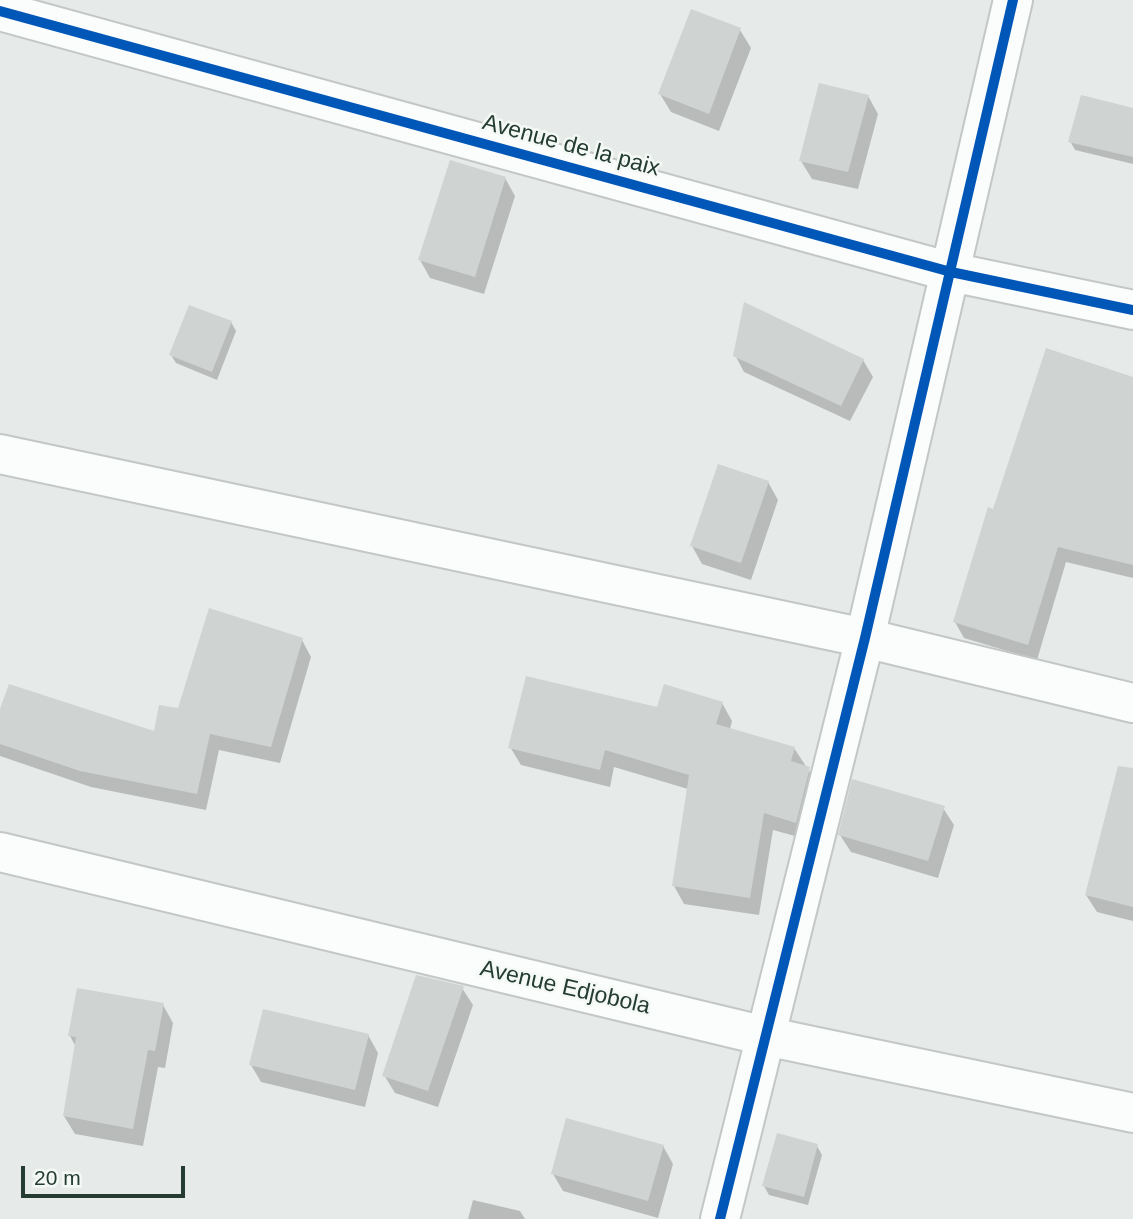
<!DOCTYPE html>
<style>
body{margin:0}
#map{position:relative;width:1133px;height:1219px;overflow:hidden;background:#e6eae8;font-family:Arial,sans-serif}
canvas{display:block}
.scale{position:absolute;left:21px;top:1166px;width:164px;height:32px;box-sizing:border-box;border:4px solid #253c32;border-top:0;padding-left:9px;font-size:21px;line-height:24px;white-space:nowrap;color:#253c32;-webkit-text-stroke:5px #f4f9f6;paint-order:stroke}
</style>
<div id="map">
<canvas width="1133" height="1219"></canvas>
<div class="scale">20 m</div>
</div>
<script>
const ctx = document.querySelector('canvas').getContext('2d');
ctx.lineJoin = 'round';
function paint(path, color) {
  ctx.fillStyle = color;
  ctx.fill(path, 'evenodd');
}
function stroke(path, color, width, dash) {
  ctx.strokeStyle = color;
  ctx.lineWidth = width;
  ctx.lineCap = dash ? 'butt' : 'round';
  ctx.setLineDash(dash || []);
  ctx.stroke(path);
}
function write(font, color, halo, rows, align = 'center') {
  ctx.font = font + ' Arial,sans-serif';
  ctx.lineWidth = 5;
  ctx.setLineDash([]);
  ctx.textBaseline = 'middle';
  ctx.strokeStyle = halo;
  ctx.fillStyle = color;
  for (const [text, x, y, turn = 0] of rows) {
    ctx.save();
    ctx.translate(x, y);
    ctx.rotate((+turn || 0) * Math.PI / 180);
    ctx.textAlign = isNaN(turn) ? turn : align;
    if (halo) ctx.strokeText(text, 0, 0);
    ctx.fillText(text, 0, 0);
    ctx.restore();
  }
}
const shadow = new Path2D(`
 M740 30 751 48 719 131 671 112 660 94Z
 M868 96 878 114 858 189 812 179 801 161Z
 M1133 110V164L1075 150 1070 141Z
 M505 178 515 196 484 294 430 278 420 260Z
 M231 322 236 331 217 380 176 363 171 355Z
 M735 355 863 360 873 377 850 421 744 372Z
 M1133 399V578L1066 562 1037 660 964 638 955 622 994 511Z
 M768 482 778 500 751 580 702 564 692 546Z
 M302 640 311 657 280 763 219 750 206 810 91 787 0 756V715L155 733Z
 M722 703 732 721 730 729 794 748 819 786 806 839 773 830 759 915 684 904 674 886 688 789 614 767 610 787 521 765 510 747 658 709Z
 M943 808 954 825 938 878 851 852 840 835Z
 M1133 831V921L1097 912 1086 895Z
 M462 988 473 1005 438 1107 395 1093 384 1075Z
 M163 1005 173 1023 165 1068 158 1067 143 1146 75 1134 64 1116 76 1047 70 1036Z
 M368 1035 378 1053 365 1107 261 1082 251 1065Z
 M663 1146 673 1164 658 1218 563 1191 553 1174Z
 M817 1146 822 1155 808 1205 769 1195 764 1186Z
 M473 1200 520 1211 525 1219H468Z`);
const building = new Path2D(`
 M691 9 741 28 709 114 658 94Z
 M819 83 869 95 848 172 799 161Z
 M1081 95 1133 108V157L1068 142Z
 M450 160 506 177 475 277 418 260Z
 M744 302 864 359 841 406 733 356Z
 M189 305 232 321 212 372 169 355Z
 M1046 348 1133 377V565L1058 547 1028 645 953 622 988 507 993 509Z
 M718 464 769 481 741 563 690 546Z
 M209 608 303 638 271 747 210 734 197 794 80 771 0 744V709L9 684 154 731 159 705 178 708Z
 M526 676 657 707 664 684 723 702 716 724 795 747 791 761 810 767 796 823 764 813 750 898 672 886 689 775 605 750 600 770 508 748Z
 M1118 766 1133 768V907L1085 895Z
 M852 779 945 806 928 861 838 835Z
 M416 975 464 986 428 1091 382 1076Z
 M77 988 164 1003 155 1051 148 1050 133 1129 63 1116 76 1037 68 1036Z
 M263 1009 369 1034 355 1090 249 1065Z
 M566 1118 664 1145 648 1201 551 1174Z
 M777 1133 818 1144 804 1197 762 1186Z`);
const minor = new Path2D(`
 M0 11 951 272 1133 310
 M0 454 865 638 1133 703
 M0 852 765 1036 1133 1113
 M720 1219 865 638 1013 0`);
const cycleway = new Path2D(`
 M0 11 951 272 1133 310
 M720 1219 865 638 1013 0`);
const streetNames = [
 ["Avenue de la paix",571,146,15],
 ["Avenue Edjobola",565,988,13]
];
paint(shadow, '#0003');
paint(building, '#cfd3d1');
stroke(minor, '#c3c7c5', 42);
stroke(minor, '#fbfcfc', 38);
stroke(cycleway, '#0057b8', 10);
write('23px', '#253c32', '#f4f9f6', streetNames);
</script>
